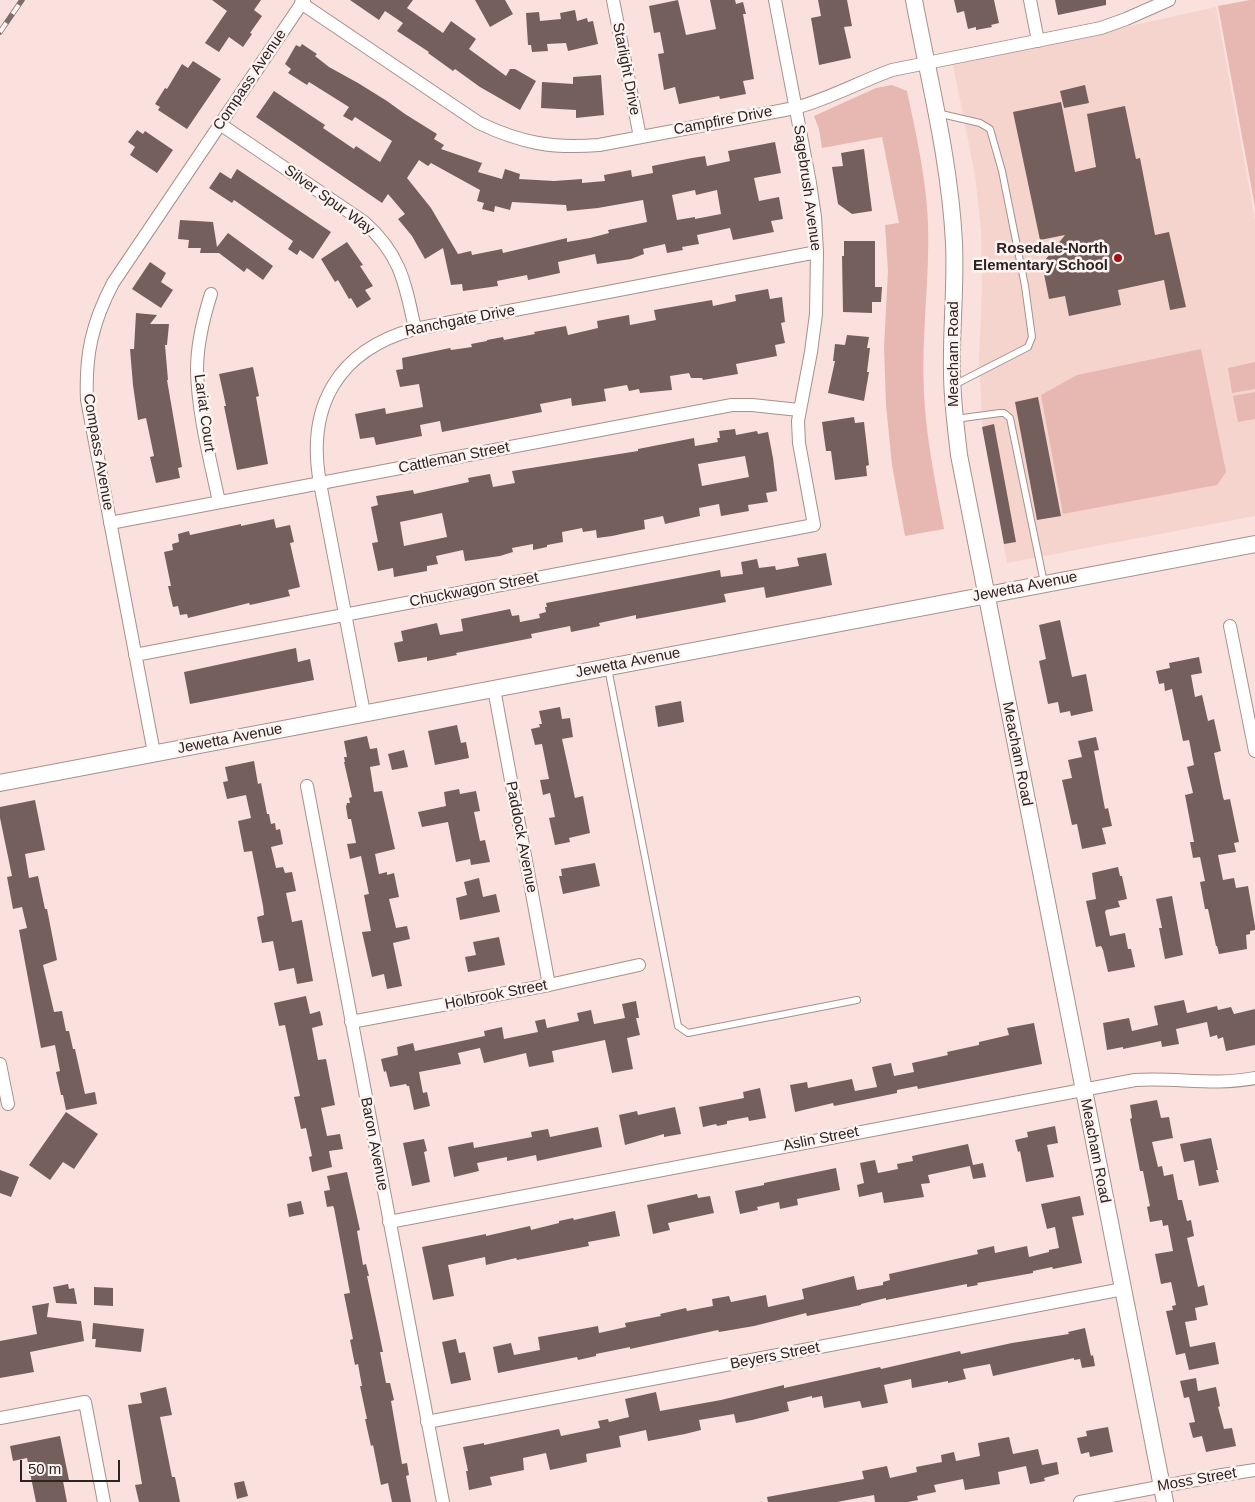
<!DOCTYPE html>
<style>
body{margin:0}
#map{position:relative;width:1255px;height:1502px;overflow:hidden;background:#fbe1dd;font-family:Arial,sans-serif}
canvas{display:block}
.scale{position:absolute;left:20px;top:1460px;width:100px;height:22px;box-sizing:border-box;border:2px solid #2d2322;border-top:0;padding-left:6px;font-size:15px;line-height:18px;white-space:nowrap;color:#2d2322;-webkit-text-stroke:4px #fdf3f1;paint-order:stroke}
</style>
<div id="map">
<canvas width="1255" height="1502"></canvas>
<div class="scale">50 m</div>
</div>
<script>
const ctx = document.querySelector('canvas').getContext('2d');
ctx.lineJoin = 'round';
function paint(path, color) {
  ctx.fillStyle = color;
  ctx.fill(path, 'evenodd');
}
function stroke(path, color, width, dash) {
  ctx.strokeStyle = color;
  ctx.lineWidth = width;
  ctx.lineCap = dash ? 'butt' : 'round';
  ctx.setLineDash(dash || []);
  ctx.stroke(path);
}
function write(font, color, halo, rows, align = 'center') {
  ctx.font = font + ' Arial,sans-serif';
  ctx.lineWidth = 5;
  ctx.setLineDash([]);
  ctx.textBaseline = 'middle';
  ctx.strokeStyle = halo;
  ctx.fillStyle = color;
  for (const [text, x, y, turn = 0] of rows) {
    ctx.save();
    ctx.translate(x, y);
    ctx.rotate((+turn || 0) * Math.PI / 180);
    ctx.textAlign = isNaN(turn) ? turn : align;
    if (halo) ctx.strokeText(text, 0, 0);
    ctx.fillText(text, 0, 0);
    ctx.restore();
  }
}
const built = new Path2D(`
 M1216 7 1255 219V516L1007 563 988 460 982 420 979 360 982 286 981 230 975 175 953 65Z`);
const green = new Path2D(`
 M1250 0H1255V207L1218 6Z
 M892 85 907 91C916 134 926 177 928 222 930 279 921 336 924 393 926 439 936 484 944 529L905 536 892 465 886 405 884 347 888 271 885 225 899 223 882 137 822 148 819 129 814 116 876 88Z
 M1201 349 1226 472 1217 485 1063 514 1041 395 1077 375Z
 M1255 362V389L1232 393 1228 368Z
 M1255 392V419L1238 422 1233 396Z`);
const building = new Path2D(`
 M212 0H261L254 10 262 16 250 33 252 34 243 47 229 37 219 52 205 43 227 11Z
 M350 0H413L407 8 443 33 451 21 476 39 469 49 506 76 510 69H515L536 81 520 110 480 87 455 69 453 71 428 53 429 52 397 31 403 23 385 11 379 20Z
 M475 0H505L513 14 490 27Z
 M678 0 686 35 716 29 710 0H735L736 4 743 2 746 14H743L754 79 743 81 746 94 720 99 719 96 679 104 675 87 664 90 658 54 664 53 660 32 654 33 649 6Z
 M818 0H847L852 26 844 27 851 58 819 65 811 18 821 16Z
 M954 0H994L999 23 991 25 992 27 976 30V27L968 29 964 11 957 13Z
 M1055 0H1106V5L1058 15Z
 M575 10 577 21 587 18 588 22 593 21 598 44 568 51 566 43 547 44 548 51 532 52 531 45H528L526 13 539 12 540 21 561 19 560 13Z
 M302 44 317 54 315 56 329 67 358 83 387 101 405 114 437 134 434 139 444 145 441 149 482 163 478 172 502 179 505 169 520 174 519 179 554 181 582 179V183L605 181 604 175 631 170 632 177 653 173 652 166 692 158 705 156 707 166 730 161 728 151 775 142 781 173 754 178 759 201 779 197 783 219 771 221 774 232 733 240 730 228 697 235 699 244 682 247 683 250 667 253 665 244 643 249 644 254 631 259 597 264 595 254 558 262 560 273 528 280 527 275 497 281 498 286 463 291 462 284 451 285 443 248 425 259 412 236 398 219 405 214 388 194 382 203 256 117 274 91 325 125 323 128 354 149 356 146 380 162 392 141 355 117 352 121 343 116 349 107 309 82 307 85 288 73 291 69 285 64 296 45 300 47ZM419 160 428 166 431 163 480 190 477 201 484 203 482 209 494 212 495 206 510 210 512 202 566 205 567 211 598 208 643 200 647 222 608 230 609 233 590 238 567 242V238L503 253 502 249 472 255 471 251 458 254 431 208 407 178ZM695 190 696 195 717 190 721 214 695 219V217L677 220 672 195Z
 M193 61 221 79 187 129 158 110 160 107 155 104 165 88 167 89 182 64 188 68Z
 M601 75 604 115 576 118V110L541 108 542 82 573 84V77Z
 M1085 85 1089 103 1064 108 1060 91Z
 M1061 102 1075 172 1096 167 1087 114 1125 106 1136 159 1140 158 1155 235 1169 232 1186 307 1170 310 1164 280 1118 290 1121 305 1069 316 1065 296 1049 299 1042 264 1065 235 1040 240 1013 112Z
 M137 130 143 134 145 131 173 150 157 173 130 155 135 147 128 142Z
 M864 149 872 211 852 214 838 204 832 167 843 166 841 153Z
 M237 169 331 232 313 259 300 250 297 255 288 249 293 241 234 200 232 203 209 188 220 172 231 179Z
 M180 220 213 222 217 247 228 233 273 266 263 280 247 268 244 272 219 253H200L201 248H188L189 240 178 239Z
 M844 241H875V287H882L881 302H872V313L843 312 842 256H844Z
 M347 242 363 265 360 266 373 286 365 290 371 299 357 308 351 298 349 299 338 280 335 282 321 259Z
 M150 262 166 273 161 282 173 290 161 308 132 289Z
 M768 289 770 299 782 297 785 322 781 323 785 343 775 345 777 356 736 364 738 374 703 380 702 378H691L689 373 670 376 672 390 640 393 639 389 629 391 627 385 604 389 606 401 572 406 571 398 540 404 542 412 442 432 440 421 420 425 422 436 376 445 374 437 360 439 355 414 385 408 386 414 423 407 419 384 400 387 396 370 403 369 402 358 450 348 451 350 472 347 471 344 487 341V340L503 337 504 340 535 334 534 332 566 326 568 335 598 328 597 321 629 315 630 325 656 320 654 310 712 300 713 306 736 301 735 295Z
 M136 313 157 315 150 324H169L167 345H165L168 380H167L182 467 178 468 180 478 156 483 150 457 154 456 146 418 138 420 133 385 130 349H134Z
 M847 335 869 337 867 348H870L867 372H869L864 401 828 393 835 361H833L835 344 845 345Z
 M253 367 259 396 256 397 268 464 237 470 224 406H226L219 374Z
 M1038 397 1061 516 1037 520 1015 402Z
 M854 417 855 423 864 422 869 465 866 466 867 476 835 480 831 451H826L822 422Z
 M994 424 1016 542 1004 544 982 427Z
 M735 429 736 435 757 431 758 434 768 432 773 458 777 491 766 493 768 502 748 505 749 511 721 516 719 504 699 508 700 516 665 524 663 516 644 520 645 529 612 536 597 538 596 530 583 532 582 528 562 532 563 542 547 545V547L533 550V544L512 548 513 552 500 556 465 561 463 550 436 556 438 564 427 566V571L394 577 393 568 378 571 372 543 378 542 371 507 378 505 376 496 413 490 414 494 469 482 468 478 490 474 493 487 515 483 512 471 638 451V449L694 438 695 446 718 442 717 438H720L719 431ZM745 456 749 477 702 486 698 464ZM442 513 447 537 404 546 400 522Z
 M274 519 276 528 290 525 294 542 290 543 300 587 288 590 290 596 250 605 249 603 188 618 187 614 180 615 178 606 173 607 168 586H171L164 552 173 550 172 544 179 542 178 534 189 531 190 535 241 524V526Z
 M826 553 832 585 766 598 764 587 724 594 726 602 636 619V615L599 623 600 626 571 632 570 626 531 634 532 638 456 653 457 655 427 661V657L398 662 394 643 403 641 401 631 437 623 440 635 463 631 461 619 510 609 512 616 519 615 520 622 540 618 539 614 546 612 545 607H547L546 603 720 570 721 577 743 574 741 562 757 559 759 568 775 566 776 570 799 566 797 558Z
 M1060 620 1072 677 1086 674 1093 711 1071 716 1070 711 1060 713 1058 702 1048 704 1039 661 1046 659 1039 625Z
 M296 648 298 662 310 659 314 680 190 704 184 672Z
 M1199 657 1202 673 1191 675 1195 697 1202 695 1208 721 1214 719 1221 751 1214 753 1223 797 1224 800 1230 799 1239 842 1234 843 1236 852 1218 855 1223 880 1234 878 1236 888 1248 886 1255 926V930L1250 931V934L1246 935 1247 949 1219 954 1217 946H1216L1208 909H1205L1200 882 1205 881 1200 857 1193 858 1190 842H1194L1185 795 1193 793 1187 767 1194 765 1189 740 1183 741 1172 689 1165 691 1164 683 1159 684 1156 671 1170 668 1169 663Z
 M681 701 684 722 658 727 655 706Z
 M560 707 562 719 570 718 573 737 562 739 575 798 583 796 590 833 569 838 570 842 555 845 549 818 555 817 550 793 543 795 540 780 549 779 542 744 535 745 531 729 540 727 539 724H542L539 711Z
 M457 725 461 743 466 742 469 758 435 765 428 731Z
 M367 736 370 749 377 748 380 765 370 767 374 792 382 791 395 849 375 854 379 874 387 872V875L394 873 399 897 389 899 396 928 407 926 410 939 393 943 402 986 387 989 384 974 372 977 362 932 371 931 364 895 369 894 361 856 350 859 347 844 356 843 351 819H348L346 807 347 803H350L349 798 352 797 344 762H345L344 757H347L344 741Z
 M1096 737 1099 750 1094 751 1105 809 1108 808 1112 826 1102 828 1106 844 1082 849 1077 824 1072 825 1062 780 1072 778 1068 760 1082 757 1078 741Z
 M404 750 408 767 392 770 388 754Z
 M254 761 258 784 261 783 267 814H269L271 824 275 823 276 830 280 829 283 844 271 847 276 868 283 867 285 873 292 872 296 891 286 893 292 922 302 920 313 981 297 984 294 968 279 971 273 941 262 943 257 917 264 915 263 906 252 851 244 852 238 821 251 818 246 795 227 799 223 782 228 781 225 767Z
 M459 789 460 794 476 791 480 811 474 812 480 841 485 840 490 862 471 865 470 859 456 862 448 822 422 827 418 812 446 806 444 792Z
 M35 800 45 850 25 854 29 878 38 876 45 909H47L57 960 43 965 54 1012 62 1011 66 1031H69L73 1049H75L85 1094 95 1092 97 1104 66 1110 63 1095H61L56 1072 60 1071 55 1045 41 1048 19 930 27 928 22 907 13 909 7 877 12 876 0 818V807Z
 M595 863 600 886 563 894 559 876H562L561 869Z
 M1118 867 1120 876H1122L1127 899 1118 901 1120 907 1106 910 1105 912 1110 936 1125 933 1128 949H1131L1135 967 1108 972 1103 950 1101 946 1096 947 1086 901 1096 899 1092 873Z
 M479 878 483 897 496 894 500 912 460 920 456 898 467 895 464 882Z
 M1172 896 1183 955 1165 959 1159 928H1162L1156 899Z
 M499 937 505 965 468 972 465 957 476 955 473 942Z
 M306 996 310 1014 320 1011 323 1025 312 1028 318 1060 326 1059 335 1105 321 1108 327 1136 340 1134 343 1149 329 1151 332 1167 312 1172 309 1157 312 1156 306 1128 301 1129 294 1097 300 1096 285 1025 279 1026 274 1003Z
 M1184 1000 1187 1013 1217 1006 1218 1010 1231 1007 1234 1014 1255 1009V1045L1226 1051 1223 1037 1218 1039 1217 1035 1210 1037 1207 1022 1176 1029 1179 1044 1162 1047 1161 1041 1123 1049V1047L1107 1050 1103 1023 1129 1018 1132 1031 1158 1025 1154 1006Z
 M636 1001 639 1018H636L640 1035 627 1038 633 1069 612 1073 605 1040 552 1051 554 1062 529 1067 526 1053 484 1063 480 1048 458 1053 461 1064 419 1072 423 1093 427 1092 430 1106 414 1110 409 1086H407L406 1084 390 1087 386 1071 384 1072 381 1059 398 1055 397 1047 413 1043 415 1051 485 1036 484 1031 502 1027 504 1039 538 1032 535 1021 545 1019 547 1028 579 1021 577 1013 591 1010 594 1024 625 1018 622 1004Z
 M1034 1023 1042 1064 918 1089 917 1086 897 1090V1093L834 1106 833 1103 795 1112 790 1085 807 1082 808 1088 852 1079 855 1091 877 1087 872 1067 891 1063 894 1076 914 1072 912 1063 948 1055 947 1052 979 1045V1042L1009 1035 1007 1028Z
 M760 1088 766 1118 749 1121 748 1117 727 1121V1124L717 1126 716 1124 703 1127 699 1107 744 1098 743 1092Z
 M1157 1100 1161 1118 1169 1117 1173 1138 1152 1142 1158 1167 1162 1166 1164 1176 1173 1174 1178 1200H1182L1187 1221 1191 1220 1194 1236 1187 1238 1198 1287 1204 1285 1208 1305 1195 1308 1197 1320 1185 1322 1190 1347 1215 1342 1219 1364 1189 1370 1185 1353 1176 1355 1166 1311 1173 1310 1172 1306 1176 1305 1171 1282 1161 1284 1155 1254 1173 1251 1168 1225 1163 1226 1162 1220 1150 1222 1147 1207 1150 1206 1143 1171H1140L1130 1119 1132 1118 1130 1105Z
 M675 1107 681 1134 664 1137V1134L625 1145 619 1115 637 1111 638 1115Z
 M66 1112 98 1134 74 1169 63 1162 50 1180 29 1165Z
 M1055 1126 1058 1143 1047 1145 1054 1177 1026 1182 1020 1151 1018 1152 1015 1140 1028 1137 1027 1132Z
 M598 1127 602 1147 537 1161 536 1155 507 1161V1157L477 1163 479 1171 454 1177 448 1147 473 1142 474 1148 532 1137 531 1132 548 1129 550 1137Z
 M1211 1138 1218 1170H1216L1219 1182 1199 1186 1194 1160 1184 1162 1180 1144Z
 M424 1139 427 1151 424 1152 430 1182 412 1186 403 1143Z
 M968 1144 973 1165 983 1163 986 1177 973 1179 970 1166 928 1175 930 1183 921 1184 924 1197 884 1203 882 1192 859 1197 857 1185 864 1183 860 1163 875 1160 878 1173 898 1169 897 1164 913 1161 912 1156Z
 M836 1168 840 1190 797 1199 798 1205 780 1209 779 1202 757 1207 758 1210 740 1214 735 1191 764 1185V1183Z
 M0 1170 19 1177 11 1197 0 1193Z
 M347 1172 360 1230 357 1231 359 1242 363 1265 366 1264 369 1276H367L383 1352H380L386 1383H390L394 1400 391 1401 402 1464 407 1463 409 1475 406 1476 411 1502H392L388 1483 381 1485 373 1445 371 1446 365 1419H367L360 1386H362L358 1364 355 1365 350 1340 353 1339 344 1294 350 1293 334 1208 333 1206 327 1207 324 1191 330 1190 327 1176Z
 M697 1194 698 1198 710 1196 714 1213 668 1223 670 1230 653 1234 647 1205Z
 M1080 1196 1084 1215 1072 1217 1082 1263 1053 1269 1052 1267 1033 1271V1273L977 1283 978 1285 967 1287V1284L886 1300V1298L861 1304V1305L807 1316 806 1313 754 1326 719 1332 718 1330 630 1349V1347L596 1354V1356L578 1360 577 1357 498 1373 493 1347 511 1343 514 1355 540 1350 538 1337 598 1326 599 1333 626 1327 625 1323 661 1316 660 1314 686 1308 687 1311 713 1306 712 1299 729 1296 731 1302 766 1295 768 1307 804 1299 802 1289 854 1276 857 1290 883 1285V1282L890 1280 889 1274 978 1254 977 1250 994 1246 995 1253 1027 1246 1029 1257 1049 1252V1250L1059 1248 1055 1227 1047 1229 1041 1204Z
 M301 1201 304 1214 289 1217 287 1204Z
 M615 1211 620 1236 588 1242 589 1246 517 1260 516 1258 486 1265 485 1257 448 1265 454 1296 433 1300 422 1247 486 1234V1236L530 1226 531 1230 559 1223V1221L573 1218 574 1220Z
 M68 1284 69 1289 74 1288 77 1304 56 1303 53 1287Z
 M94 1287 113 1288V1306L94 1305Z
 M49 1303 47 1317 81 1321 84 1341 30 1352 34 1372 0 1378V1341L37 1334 32 1306Z
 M93 1323 144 1329 141 1352 95 1347 96 1339H92Z
 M1085 1328 1091 1356 1093 1355 1095 1366 1082 1368 1080 1359 1074 1360V1358L993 1376 990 1364 963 1369 966 1379 948 1383V1381L912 1388 911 1379 884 1385 888 1403 862 1408 860 1401 824 1408 822 1396 812 1398V1396L787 1402 789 1411 752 1420 736 1423 734 1414 699 1420 701 1430 685 1434 648 1441 646 1430 619 1436 621 1447 586 1454 587 1462 550 1470 546 1453 523 1458 524 1470 490 1477 492 1485 469 1490 466 1471H468L463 1447 484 1443V1445L559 1429 561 1436 600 1428 598 1421 608 1419 609 1422 629 1417 625 1399 656 1392 660 1411 721 1400 784 1385V1388L880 1367 881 1369 960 1351 961 1354 1012 1343 1069 1334 1068 1332Z
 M456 1339 459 1353 465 1352 471 1380 451 1384 442 1342Z
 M1196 1378 1198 1391 1216 1387 1220 1406 1218 1407 1224 1429 1232 1428 1236 1446 1206 1452 1202 1436 1193 1438 1189 1423 1195 1422 1189 1397 1184 1398 1180 1381Z
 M166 1387 172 1415 160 1417 172 1477H175L180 1502H139L135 1485 142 1484 128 1405 142 1403 140 1393Z
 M1108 1427 1113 1452 1090 1457 1089 1452 1081 1454 1077 1438 1087 1436 1086 1431Z
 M60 1436 69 1480 63 1481 67 1502H36L27 1458 13 1461 10 1446Z
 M1009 1437 1013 1454 1038 1449 1042 1465 1057 1462 1059 1474 1044 1478 1045 1481 1030 1484 1026 1466 998 1472 1000 1484 965 1490 963 1479 934 1485 936 1492 917 1496 918 1500 908 1502H875L874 1495 837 1502H768L767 1497 864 1479 862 1471 887 1466 890 1478 917 1472 916 1467 942 1462 941 1455 954 1452 956 1461 980 1456 978 1443Z
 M244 1481 248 1496 237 1499 234 1483Z`);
const service = new Path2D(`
 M937 113 980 123 990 129 1002 171 1025 286 1032 337 1028 347 954 385
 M955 419 1000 413H1004L1010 418 1044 583
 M608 668 678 1026 688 1033 857 1000`);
const minor = new Path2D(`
 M613 0 640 137
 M1030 0 1038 41
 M301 3 479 123C521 143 553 149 599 145L795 108C829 99 859 82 892 70L1101 28 1126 19 1169 0
 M220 124 364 222C401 255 405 283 415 329
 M211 294C203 319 197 344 197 370 198 414 210 459 219 502
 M110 523 732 405H752L799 410
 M1230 626 1255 751
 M135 655 814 525 799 443 798 421 811 352 816 314 817 252 815 217 810 183 775 0
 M494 689 549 985
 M364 713 320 483C306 406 338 350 415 329L817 252
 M154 753 87 400C85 355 92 323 113 283L304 0
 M307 786 443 1502
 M351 1022 549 985 639 965
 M0 1064 8 1104
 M389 1222 1135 1080C1175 1077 1215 1086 1255 1078
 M0 1418 85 1402 104 1502
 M427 1422 1123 1289
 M1080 1502 1222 1475 1255 1470`);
const tertiary = new Path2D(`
 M914 0C929 80 950 161 954 243 956 286 951 329 952 372 952 400 956 427 959 455L1165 1502
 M0 783 1255 544`);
const rail = new Path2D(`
 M0 32 22 0`);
const markers = [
 [1118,258,5,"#a50f10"]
];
const streetNames = [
 ["Starlight Drive",626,69,79],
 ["Compass Avenue",250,80,-56],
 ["Campfire Drive",723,121,-11],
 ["Sagebrush Avenue",807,188,82],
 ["Silver Spur Way",329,200,36],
 ["Ranchgate Drive",460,321,-11],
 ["Meacham Road",954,354,-90],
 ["Lariat Court",204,413,82],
 ["Compass Avenue",98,452,80],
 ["Cattleman Street",454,458,-11],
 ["Jewetta Avenue",1025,587,-11],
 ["Chuckwagon Street",474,590,-11],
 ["Jewetta Avenue",628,663,-11],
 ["Jewetta Avenue",230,739,-11],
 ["Meacham Road",1017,754,79],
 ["Paddock Avenue",521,837,79],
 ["Holbrook Street",496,995,-11],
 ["Aslin Street",821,1139,-11],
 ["Baron Avenue",374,1144,79],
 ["Meacham Road",1095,1151,79],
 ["Beyers Street",775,1356,-11],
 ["Moss Street",1197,1480,-10]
];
const poiNames = [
 ["Rosedale-North",1108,249],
 ["Elementary School",1108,266]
];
paint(built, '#f5d4ce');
paint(green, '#e7b8b1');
paint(building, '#755f5c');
stroke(service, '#a7908c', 8);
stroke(minor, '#a7908c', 14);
stroke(tertiary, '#a7908c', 18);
stroke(service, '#fff', 6);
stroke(minor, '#fff', 12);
stroke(tertiary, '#fff', 16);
stroke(rail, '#7d6d6b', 5.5);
stroke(rail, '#fdf3f1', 4, [11]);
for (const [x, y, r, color] of markers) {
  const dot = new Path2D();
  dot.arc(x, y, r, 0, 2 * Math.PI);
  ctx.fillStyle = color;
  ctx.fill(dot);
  stroke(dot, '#fdf3f1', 2);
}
write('15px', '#2d2322', '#fdf3f1', streetNames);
write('bold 15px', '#2d2322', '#fdf3f1', poiNames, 'right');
</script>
